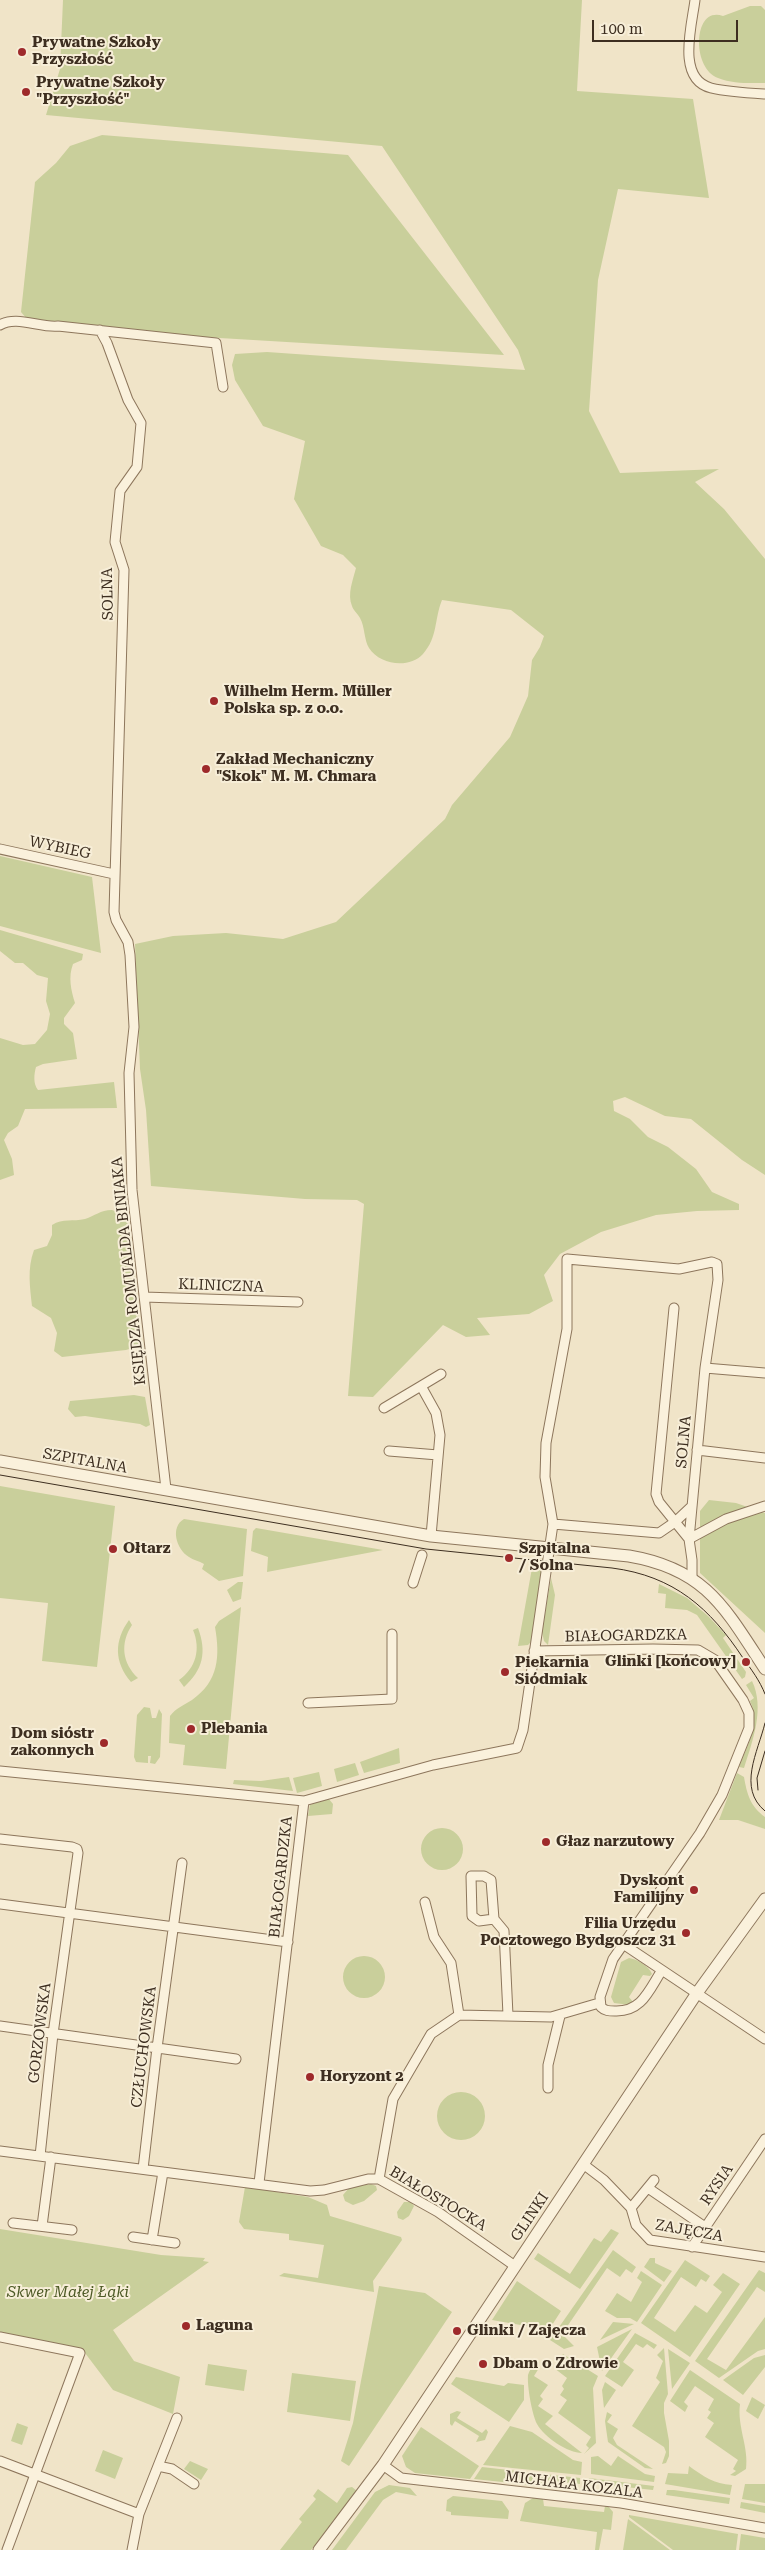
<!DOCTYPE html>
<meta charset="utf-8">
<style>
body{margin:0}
#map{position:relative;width:765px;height:2550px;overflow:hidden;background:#f0e4c8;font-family:"Roboto Serif",serif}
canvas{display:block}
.scale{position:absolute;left:592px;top:20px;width:146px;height:22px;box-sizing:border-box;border:2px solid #3d2e20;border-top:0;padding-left:6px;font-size:15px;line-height:18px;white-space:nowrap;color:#3d2e20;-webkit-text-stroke:4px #f7eed8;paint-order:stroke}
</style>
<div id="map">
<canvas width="765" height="2550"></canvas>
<div class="scale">100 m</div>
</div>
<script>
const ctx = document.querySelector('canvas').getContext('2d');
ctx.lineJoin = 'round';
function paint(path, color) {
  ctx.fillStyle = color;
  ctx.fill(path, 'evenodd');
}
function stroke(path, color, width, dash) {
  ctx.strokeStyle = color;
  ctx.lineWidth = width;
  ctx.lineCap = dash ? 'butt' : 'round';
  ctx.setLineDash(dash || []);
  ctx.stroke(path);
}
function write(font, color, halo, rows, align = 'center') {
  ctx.font = font + ' "Roboto Serif",serif';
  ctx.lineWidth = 4;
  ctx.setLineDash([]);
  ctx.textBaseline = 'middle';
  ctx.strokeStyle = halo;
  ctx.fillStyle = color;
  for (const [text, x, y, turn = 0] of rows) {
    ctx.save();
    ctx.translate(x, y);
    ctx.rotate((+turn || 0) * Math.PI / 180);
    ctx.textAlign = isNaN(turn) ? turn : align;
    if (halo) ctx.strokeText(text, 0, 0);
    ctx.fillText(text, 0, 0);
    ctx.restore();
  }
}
const green = new Path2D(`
 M63 0H582L577 91 693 99 709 198 618 189 598 280 589 411 620 473 719 469 695 482 724 509 765 559V1175L742 1160 691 1119 665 1116 625 1097 613 1101 614 1111 630 1119 648 1137 668 1147 696 1169 712 1192 739 1204V1210L697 1211 656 1215 601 1232 560 1254 544 1275 553 1301 529 1314 477 1318 490 1335 466 1337 443 1325 373 1397 348 1396 364 1204 357 1200 305 1199 151 1186 146 1110 140 1069 135 944 173 936 226 933 283 939 336 922 445 819 452 805 510 737 528 696 532 660 540 647 544 636 511 610 442 600C434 620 438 637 423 654 409 669 380 665 369 648 364 640 365 627 360 618 358 614 353 610 352 606 347 594 353 580 356 568L343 555 321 546 294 499 305 441 263 426 235 380 232 365 235 354 267 352 525 370 518 350 382 146 46 115 60 69Z
 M750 6H761L765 10V83C749 83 733 84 718 78 691 68 693 5 723 16Z
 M102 135 348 155 504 355 203 337 27 319 21 312 35 182 56 163 70 146Z
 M0 856 92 877 101 953 0 926Z
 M0 930 83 954 82 960 73 964C68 977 71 990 75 1003L64 1018V1024L73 1033 77 1059 43 1064 36 1067C34 1074 33 1084 38 1090L114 1082 117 1108 25 1109 18 1126 8 1133 4 1140 12 1159 14 1175 0 1180V1038L23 1045 35 1044 47 1030 50 1014 46 1001 48 978 37 975 23 963H15L0 951Z
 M112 1210 125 1215 129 1227 142 1345 126 1350 62 1357 54 1351 57 1333 51 1318 32 1306C30 1287 27 1269 34 1250L47 1246 52 1235V1225C63 1218 73 1222 85 1219 95 1216 100 1210 112 1210Z
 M134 1395 145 1397 150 1425 146 1427 140 1424 85 1416 75 1417 68 1409 70 1401Z
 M0 1486 115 1506 97 1667 42 1661 48 1603 0 1598Z
 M709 1500 736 1503 765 1513V1633L700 1573V1511Z
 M184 1519 247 1529 243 1576 219 1581 202 1569 204 1564C199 1561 193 1560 189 1557 176 1549 170 1527 184 1519Z
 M256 1528 383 1550 267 1572 268 1557 251 1551 253 1531Z
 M532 1568 543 1569 532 1641 528 1645 518 1646Z
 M551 1578 555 1595 548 1645 544 1641 542 1632Z
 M238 1582H243L241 1599 233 1602 227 1590Z
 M659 1584 687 1598 708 1616 726 1635 723 1638 746 1672 745 1677 742 1679 697 1615 687 1610 665 1608 666 1594 658 1593Z
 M241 1607 226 1769 183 1765 185 1745 169 1743 170 1716C176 1708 184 1705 192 1700 219 1681 220 1656 215 1627L219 1621Z
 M129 1620 132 1625C120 1643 122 1663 138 1678L131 1682C114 1662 114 1641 129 1620Z
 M198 1628C207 1652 203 1670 184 1687L179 1680C196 1668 201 1649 193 1630Z
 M752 1681C765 1708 753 1740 744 1768L739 1767C747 1746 761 1723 750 1701L754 1698 746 1685Z
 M144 1707 150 1708 152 1718H156L159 1709 162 1714 160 1757 155 1764 150 1763 151 1756H148V1763L136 1762 134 1757 137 1715Z
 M399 1748 400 1763 364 1773 360 1762Z
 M355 1763 359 1775 337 1782 334 1769Z
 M319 1772 322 1786 297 1793 293 1778Z
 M737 1773 744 1777C747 1794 750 1806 765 1817V1829L738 1820H719Z
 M289 1777 293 1791 233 1784 234 1780 261 1781Z
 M328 1798 333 1804 332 1814 308 1816 310 1805Z
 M421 1849a21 21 0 1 1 42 0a21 21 0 1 1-42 0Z
 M343 1977a21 21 0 1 1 42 0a21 21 0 1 1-42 0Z
 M629 1958C637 1959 649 1966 652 1974L650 1976 643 1975 629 1997 633 2002 630 2005 614 2003 611 1997 621 1962Z
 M437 2116a24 24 0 1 1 48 0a24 24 0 1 1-48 0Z
 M371 2184 376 2186 377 2190 364 2201 353 2205 345 2201 343 2195 349 2188Z
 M245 2187 308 2197 327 2205 330 2216 401 2237 402 2240 373 2281 374 2292 279 2276 284 2273 318 2278 324 2245 289 2240V2234L244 2229 239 2222Z
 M404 2202H411L414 2206 409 2216 403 2220 398 2218 397 2212Z
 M0 2229 161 2255 205 2258 203 2261 209 2262 113 2330 134 2361 180 2377 173 2414 113 2390 82 2349 0 2332Z
 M611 2229 619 2233 580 2289 534 2259 538 2253 570 2274 594 2238 601 2242Z
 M613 2250 636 2267 632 2273 626 2269 620 2277 607 2268 562 2334 574 2346 564 2349 550 2340Z
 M650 2258H655V2263L672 2271 664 2282 644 2267Z
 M685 2260 710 2276 706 2282 701 2279 696 2287 681 2277 654 2318 675 2332 695 2305 707 2313 722 2292 713 2285 723 2273 740 2284 690 2357 641 2323Z
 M759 2270 765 2273V2292L757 2287 707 2359 726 2370 765 2317V2349L758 2351 719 2378 695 2361Z
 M641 2271 662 2285 637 2322 630 2318H617L605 2311 617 2293 631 2302 642 2282 637 2278Z
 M517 2281 561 2311 547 2333 538 2328 492 2320Z
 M379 2286 425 2293 452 2312 349 2466 341 2461 353 2423Z
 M613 2322 634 2324 600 2340Z
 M632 2329 602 2371 597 2347Z
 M635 2333 657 2345 654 2349 647 2344 643 2348 636 2344 623 2362 634 2370 622 2387 605 2376Z
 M664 2348 668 2394 664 2403V2413L669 2441V2456L666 2463 662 2464 666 2452 664 2447 632 2426 660 2382 656 2378 663 2361 657 2355Z
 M668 2349 690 2363 672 2389Z
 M563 2354 598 2376 593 2388 596 2443 584 2454 589 2448 586 2445 591 2437 558 2413 567 2400 560 2395 564 2389 562 2386 567 2378 554 2368Z
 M765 2355V2367L743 2395 723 2380 754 2358Z
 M208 2364 247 2370 244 2391 205 2385Z
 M534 2364 539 2368 534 2376 548 2385 540 2396 543 2399 538 2406 553 2416 545 2424 582 2453C568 2453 544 2437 537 2424 532 2414 527 2386 528 2375 529 2371 532 2367 534 2364Z
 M690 2370 740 2404C737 2427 749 2447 746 2469L735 2476 730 2475 736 2471 733 2469 738 2460 705 2437 714 2423 707 2418 711 2412 708 2410 714 2399 695 2386 684 2402 688 2406 685 2412 670 2401Z
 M292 2373 356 2381 350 2421 287 2412Z
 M456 2377 504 2386 508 2383 524 2385V2400L509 2422 451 2384Z
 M605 2382 616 2390 604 2408 602 2390Z
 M752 2397 765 2405 758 2419 746 2411Z
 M457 2411 461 2412 457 2418 482 2433 486 2429 488 2432 485 2440 476 2442 479 2436 455 2421 452 2426 450 2424V2414Z
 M607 2412 612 2415 607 2422 618 2429 613 2438 617 2445 653 2469 645 2468 608 2442 605 2421Z
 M17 2423 28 2427 22 2445 11 2441Z
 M510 2426 532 2432 573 2460 582 2462 581 2475 483 2465Z
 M421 2427 479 2466 470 2479 415 2473 406 2467 402 2456Z
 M103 2450 123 2458 115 2479 95 2471Z
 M598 2456 611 2466 618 2456 645 2474 655 2476 654 2482 591 2474V2457Z
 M190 2461 208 2469 201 2480 184 2469Z
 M689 2466C703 2476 714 2484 732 2485L730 2495 665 2484 668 2473 688 2474Z
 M482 2467 580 2478V2484L543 2480 540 2486 474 2479Z
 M589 2478 654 2486 653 2490 588 2483Z
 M745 2484H765V2503L742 2499Z
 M389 2485 410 2488 417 2496 396 2492 383 2500 346 2550H332L375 2492Z
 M352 2487 357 2491 311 2550H280L302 2522 299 2519 316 2499 313 2496 318 2489 337 2503 347 2488Z
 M667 2490H674L730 2498 729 2504 666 2495Z
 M453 2496 502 2501 509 2511 508 2519 451 2515V2512L446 2511 447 2500Z
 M533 2498 543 2499 544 2506 604 2512 605 2506H608L613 2512 611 2530 603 2529 599 2550H595L597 2532 520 2521 525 2503Z
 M741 2502 765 2506V2513L740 2508Z
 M629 2515 738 2534 736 2550H673L629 2517Z
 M628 2519 670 2550H623Z
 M741 2534 765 2538V2550H739Z`);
const minor = new Path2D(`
 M695 0C692 25 676 79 711 88 728 92 747 93 765 94
 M0 325C16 315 40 328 58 326L216 343 223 387
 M100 330 107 343 128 400 141 423 137 467 120 491 115 542 124 570 114 912 116 920 128 942 130 955 134 1027 129 1073 132 1190 166 1489
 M0 849 114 874
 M144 1297 298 1302
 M674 1308 656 1494 659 1502 689 1539 726 1519 765 1506
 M705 1368 765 1373
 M421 1386 441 1374
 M384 1408 421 1386 436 1413 440 1435 431 1536
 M697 1450 765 1458
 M389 1451 438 1455
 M553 1524 659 1533 675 1522 692 1506
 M413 1583 422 1555
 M534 1651 653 1649 698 1650 715 1660 743 1700 749 1713V1728L722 1795 700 1833 613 1959 600 1997 601 2007C605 2011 609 2011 615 2011 642 2012 649 1990 662 1970
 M308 1703 392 1699V1634
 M0 1771 304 1801 433 1765 517 1748 523 1730 553 1524 545 1477 546 1443 567 1329V1259L679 1269 712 1262 717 1264 718 1280 705 1368 689 1539 692 1560V1578
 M0 1839 72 1847 77 1849 78 1853 53 2034 40 2156
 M425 1902 434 1937 451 1963 459 2015
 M0 1904 288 1942
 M494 1919 479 1921 472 1916 471 1876H484L491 1880 494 1919 504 1931 508 2015
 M623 1944 765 2039
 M0 2026 236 2059
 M548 2088V2065L560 2016
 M0 2151 310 2191 324 2190 368 2179H379L438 2212 515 2266
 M583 2164 604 2180 631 2208 636 2225 650 2240 765 2257
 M143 2169 157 2048 182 1863
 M379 2179 393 2099 431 2034 459 2015 551 2017 599 2003
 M259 2183 304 1801
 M648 2188 705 2227
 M631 2208 654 2180
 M13 2223 72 2230
 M42 2226 51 2157
 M133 2237 175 2243
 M152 2240 163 2172
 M692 2247 765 2139
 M0 2337 80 2353 7 2550
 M0 2461 139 2514
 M383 2465 401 2478 621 2503 765 2528
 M158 2466 172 2469 194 2484
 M132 2550 139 2514 177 2418`);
const tertiary = new Path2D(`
 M0 1461 431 1536 629 1556C706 1569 725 1608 765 1669
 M319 2550 383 2465 697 1993 765 1899`);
const tram = new Path2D(`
 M0 1475 426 1549 612 1568C674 1576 710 1608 743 1658 751 1669 760 1681 765 1694
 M765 1723C758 1752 737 1788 765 1811
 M758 1790 757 1778 765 1751`);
const markers = [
 [22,52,5,"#9e2a2b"],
 [26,92,5,"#9e2a2b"],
 [214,701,5,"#9e2a2b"],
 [206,769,5,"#9e2a2b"],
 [113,1549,5,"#9e2a2b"],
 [509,1558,5,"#9e2a2b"],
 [746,1662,5,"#9e2a2b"],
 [505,1672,5,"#9e2a2b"],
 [191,1729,5,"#9e2a2b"],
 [104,1743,5,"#9e2a2b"],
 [546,1842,5,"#9e2a2b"],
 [694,1890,5,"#9e2a2b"],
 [686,1933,5,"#9e2a2b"],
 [310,2077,5,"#9e2a2b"],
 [186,2326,5,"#9e2a2b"],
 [457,2331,5,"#9e2a2b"],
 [483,2364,5,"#9e2a2b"]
];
const poiNames = [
 ["Prywatne Szkoły",32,43],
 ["Przyszłość",32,60],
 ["Prywatne Szkoły",36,83],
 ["\"Przyszłość\"",36,100],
 ["Wilhelm Herm. Müller",224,692],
 ["Polska sp. z o.o.",224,709],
 ["Zakład Mechaniczny",216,760],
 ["\"Skok\" M. M. Chmara",216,777],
 ["Ołtarz",123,1549],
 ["Szpitalna",519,1549],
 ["/ Solna",519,1566],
 ["Glinki [końcowy]",736,1662,"right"],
 ["Piekarnia",515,1663],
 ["Siódmiak",515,1680],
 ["Plebania",201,1729],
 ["Dom sióstr",94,1734,"right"],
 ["zakonnych",94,1751,"right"],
 ["Głaz narzutowy",556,1842],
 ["Dyskont",684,1881,"right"],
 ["Familijny",684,1898,"right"],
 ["Filia Urzędu",676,1924,"right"],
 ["Pocztowego Bydgoszcz 31",676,1941,"right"],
 ["Horyzont 2",320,2077],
 ["Laguna",196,2326],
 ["Glinki / Zajęcza",467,2331],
 ["Dbam o Zdrowie",493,2364]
];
const streetNames = [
 ["SOLNA",108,594,-91],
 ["WYBIEG",60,848,12],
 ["KSIĘDZA ROMUALDA BINIAKA",129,1271,-96],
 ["KLINICZNA",221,1286,2],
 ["SOLNA",684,1442,-85],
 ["SZPITALNA",85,1461,10],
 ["BIAŁOGARDZKA",626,1636,-1],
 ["BIAŁOGARDZKA",281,1877,-84],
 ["GORZOWSKA",40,2033,-83],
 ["CZŁUCHOWSKA",144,2047,-83],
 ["RYSIA",717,2185,-56],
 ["BIAŁOSTOCKA",438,2199,31],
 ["GLINKI",530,2217,-56],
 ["ZAJĘCZA",689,2231,10],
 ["MICHAŁA KOZALA",574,2485,7]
];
const parkNames = [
 ["Skwer Małej Łąki",68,2293]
];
paint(green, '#c9cf9b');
stroke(minor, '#8d765c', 11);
stroke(tertiary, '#8d765c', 13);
stroke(minor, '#faf1dc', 9);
stroke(tertiary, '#faf1dc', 11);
stroke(tram, '#3d2e20', 1);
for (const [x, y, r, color] of markers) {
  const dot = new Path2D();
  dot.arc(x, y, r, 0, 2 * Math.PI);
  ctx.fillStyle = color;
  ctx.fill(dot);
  stroke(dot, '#f7eed8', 2);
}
write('bold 15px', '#3d2e20', '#f7eed8', poiNames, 'left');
write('15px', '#3d2e20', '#f7eed8', streetNames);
write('italic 15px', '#4d5a26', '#f7eed8', parkNames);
</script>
